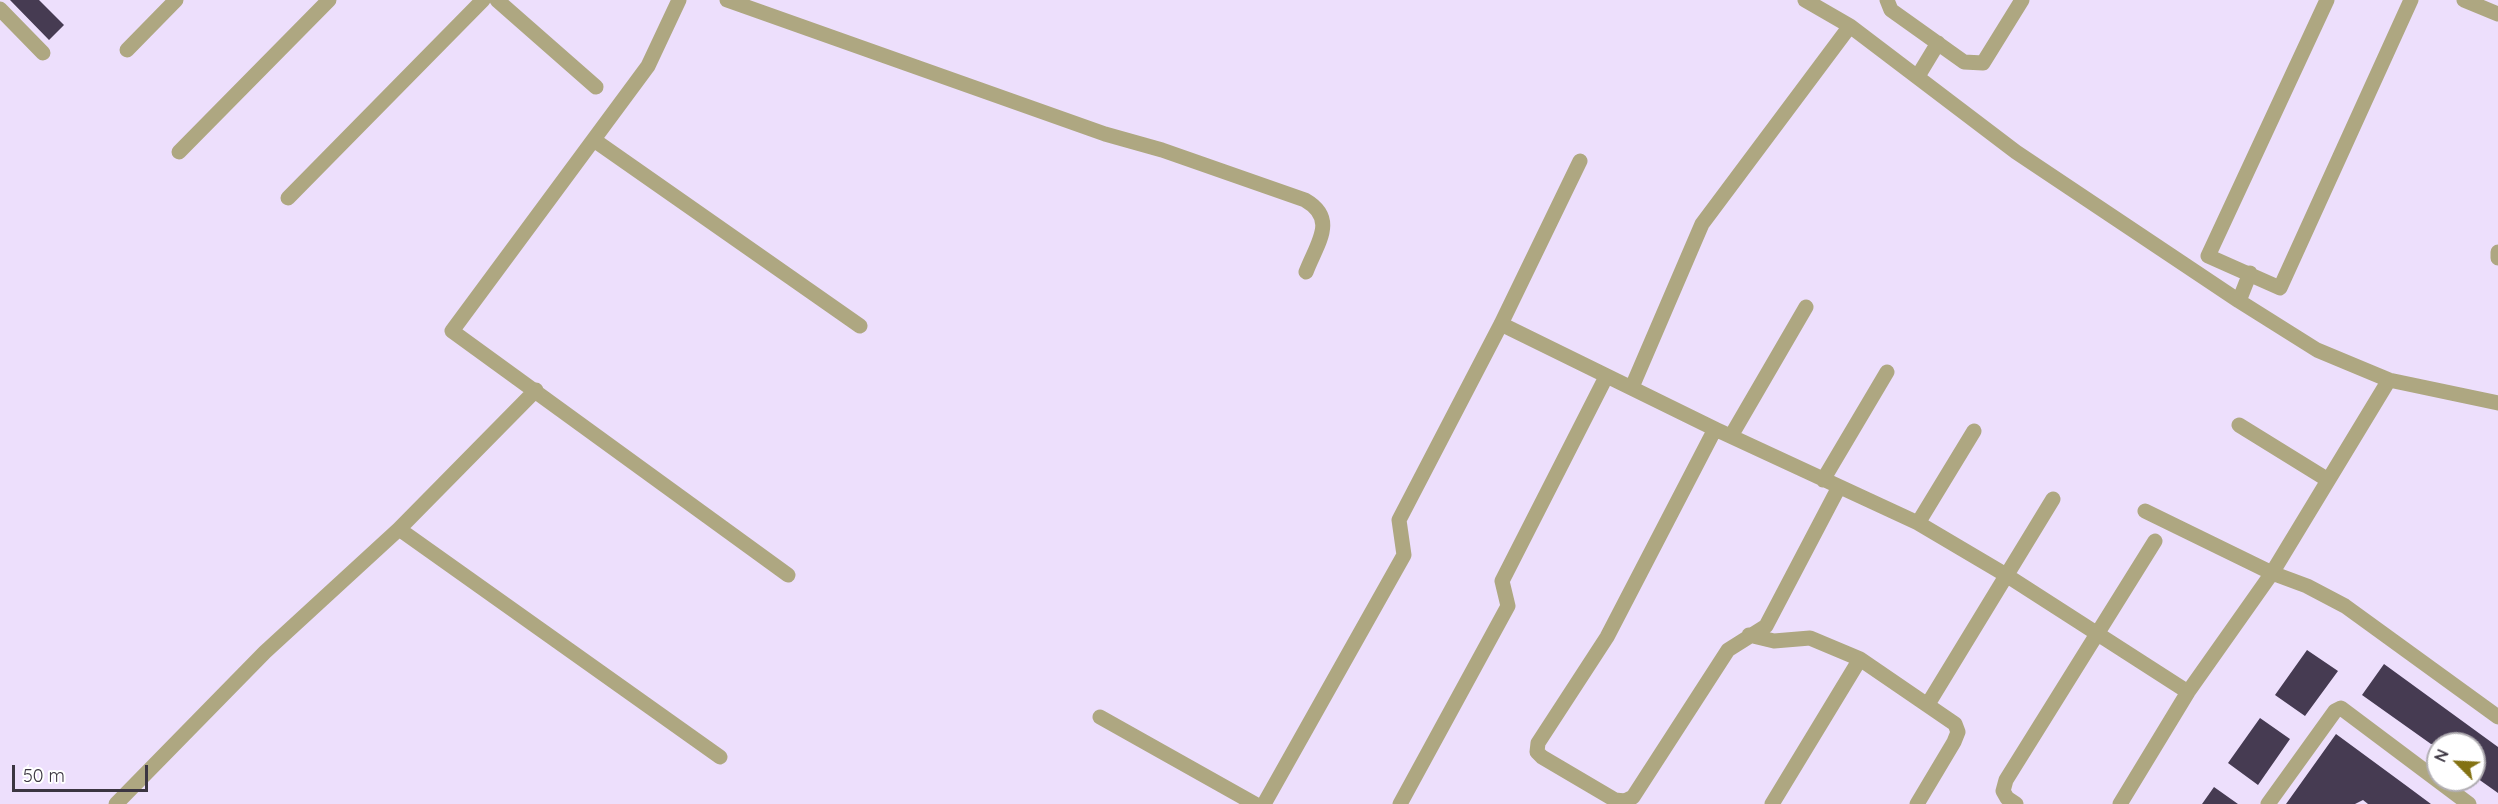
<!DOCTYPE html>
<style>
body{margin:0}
#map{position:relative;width:2498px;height:804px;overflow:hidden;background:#eddffc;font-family:Quicksand,sans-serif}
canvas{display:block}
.north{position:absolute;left:2426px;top:732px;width:60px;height:60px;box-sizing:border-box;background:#fff;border:2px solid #b1aeb3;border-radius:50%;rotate:294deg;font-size:16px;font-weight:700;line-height:24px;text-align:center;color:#3b3541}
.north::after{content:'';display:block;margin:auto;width:21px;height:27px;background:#837213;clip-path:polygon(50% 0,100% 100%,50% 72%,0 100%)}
.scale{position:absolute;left:12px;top:765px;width:136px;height:27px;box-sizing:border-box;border:3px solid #3b3541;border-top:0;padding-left:8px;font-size:18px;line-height:21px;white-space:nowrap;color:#3b3541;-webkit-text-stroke:4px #fff;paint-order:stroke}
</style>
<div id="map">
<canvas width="2498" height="804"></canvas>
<div class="north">N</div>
<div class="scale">50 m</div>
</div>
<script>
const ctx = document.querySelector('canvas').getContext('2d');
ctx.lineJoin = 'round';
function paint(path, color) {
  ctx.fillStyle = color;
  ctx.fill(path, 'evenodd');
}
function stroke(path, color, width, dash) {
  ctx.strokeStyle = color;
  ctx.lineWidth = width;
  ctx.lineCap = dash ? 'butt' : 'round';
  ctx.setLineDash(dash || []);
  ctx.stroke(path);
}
const building = new Path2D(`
 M10 0H39L64 25 49 40Z
 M2307 650 2338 671 2305 716 2275 695Z
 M2384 664 2498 747V793L2474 776V744H2431L2362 695Z
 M2260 718 2290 739 2258 785 2228 763Z
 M2336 734 2404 784 2431 804H2368L2363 800 2355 804H2286Z
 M2214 787 2238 804H2202Z`);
const minor = new Path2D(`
 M497 0 596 87
 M679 0 648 66 452 331 788 575
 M727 0 1105 134 1162 150 1305 200C1338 219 1317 243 1306 272
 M1805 0 1850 26 2016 152 2239 301 2317 350 2389 380 2498 403
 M1887 0 1891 10 1964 62 1983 63 2022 0
 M2327 0 2208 256 2280 288 2411 0
 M2464 0 2498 14
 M0 9 43 53
 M127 50 176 0
 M1918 76 1938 43
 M594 140 860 326
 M179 152 329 0
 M288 198 483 0
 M2498 252V258
 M2239 301 2250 273
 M1501 324 1715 429 1918 523 2006 575 2188 692
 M1632 387 1702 224 1850 26
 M2239 425 2328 480
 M1715 429 1607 637 1538 743 1537 752 1542 757 1615 800 1625 801 1633 797 1728 650 1766 626 1839 487
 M1731 436 1806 307
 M1823 480 1887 372
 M2145 511 2272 573 2307 586 2345 606 2498 717
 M1918 523 1974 431
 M399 529 720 757
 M1749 635 1774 641 1810 638 1860 659
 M1928 704 2053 499
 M1100 717 1255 804
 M116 804 265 652 399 529 536 390
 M1264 804 1404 555 1399 520 1501 324 1580 161
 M1400 804 1508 606 1502 581 1606 377
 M1772 804 1860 659 1955 724 1958 732 1954 742 1917 804
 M2016 804 2007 798 2003 791 2006 780 2155 541
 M2120 804 2188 692 2272 573 2389 380
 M2268 804 2335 711 2341 708 2469 804`);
paint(building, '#463b52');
stroke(minor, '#aea781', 15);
</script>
